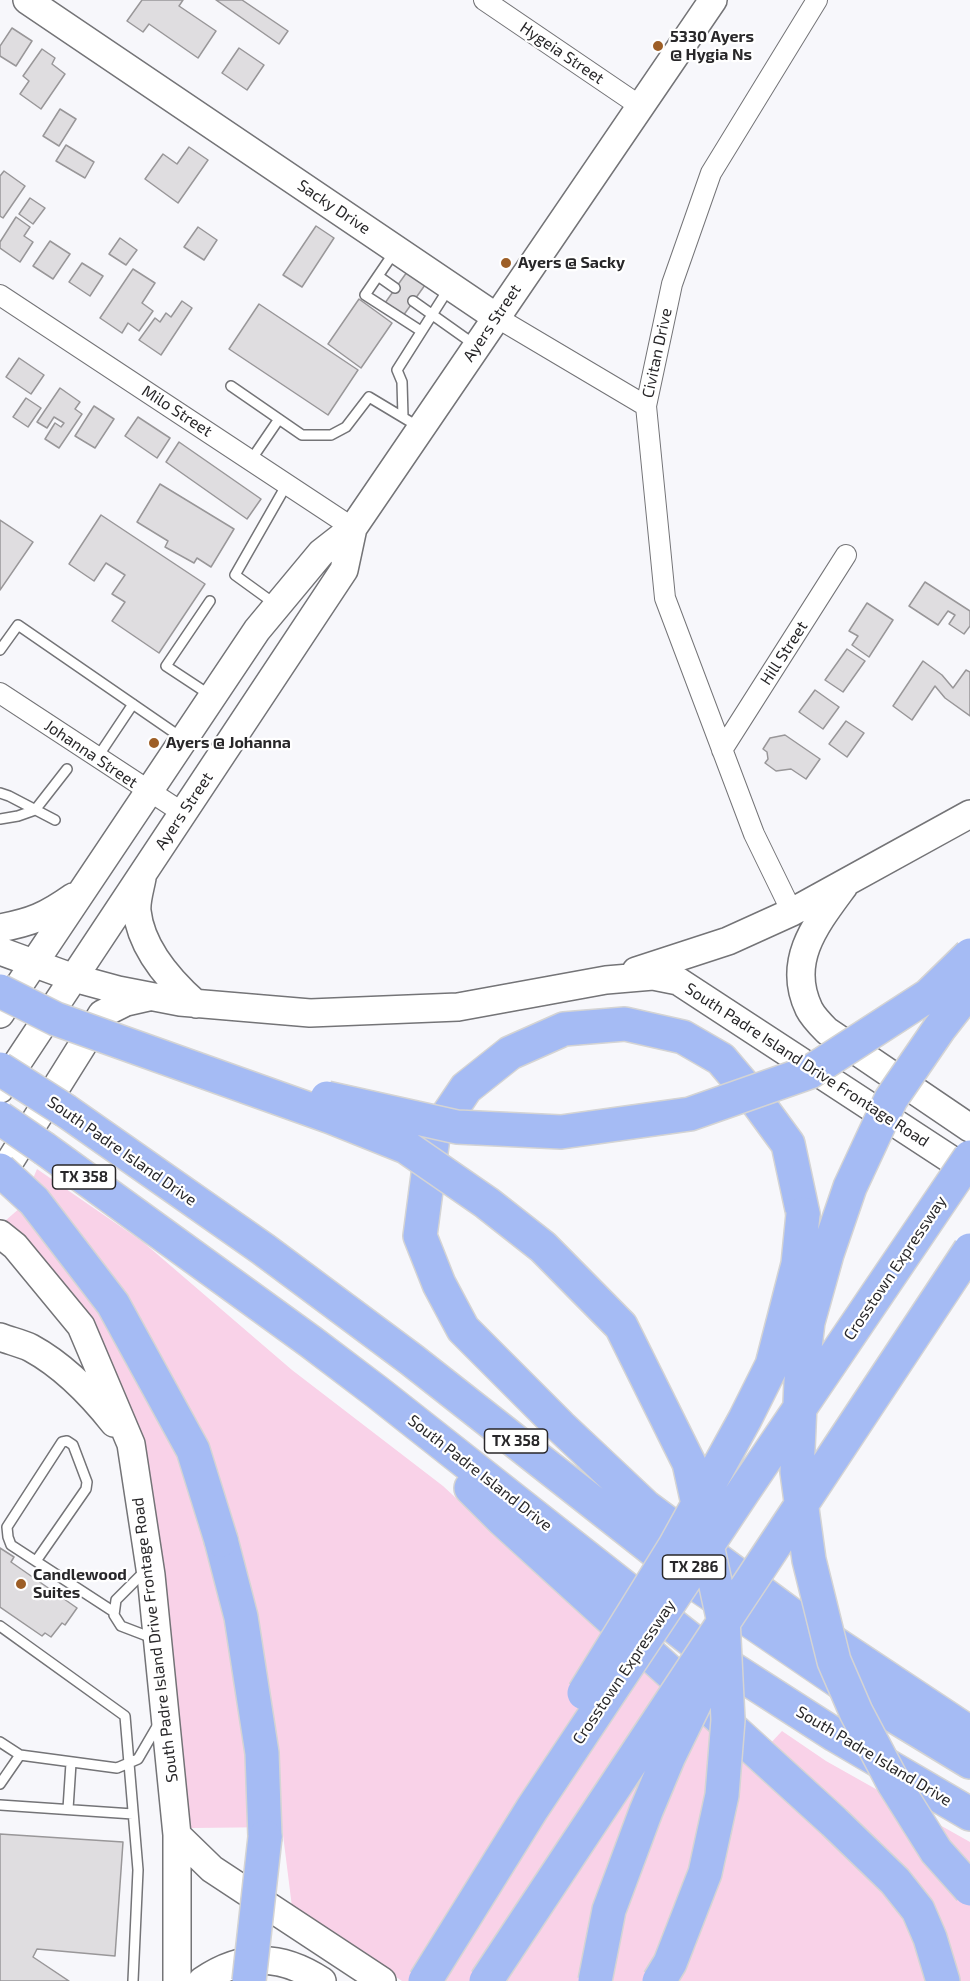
<!DOCTYPE html>
<style>
body{margin:0}
canvas{display:block;background:#f7f7fb}
</style>
<canvas width="970" height="1981"></canvas>
<script>
const ctx = document.querySelector('canvas').getContext('2d');
ctx.lineJoin = 'round';
function paint(path, color) {
  ctx.fillStyle = color;
  ctx.fill(path, 'evenodd');
}
function stroke(path, color, width, dash) {
  ctx.strokeStyle = color;
  ctx.lineWidth = width;
  ctx.lineCap = dash ? 'butt' : 'round';
  ctx.setLineDash(dash || []);
  ctx.stroke(path);
}
function write(font, color, halo, rows, align = 'center') {
  ctx.font = font + ' "Exo 2",sans-serif';
  ctx.lineWidth = 4.5;
  ctx.setLineDash([]);
  ctx.textBaseline = 'middle';
  ctx.strokeStyle = halo;
  ctx.fillStyle = color;
  for (const [text, x, y, turn = 0] of rows) {
    ctx.save();
    ctx.translate(x, y);
    ctx.rotate((+turn || 0) * Math.PI / 180);
    ctx.textAlign = isNaN(turn) ? turn : align;
    if (halo) ctx.strokeText(text, 0, 0);
    ctx.fillText(text, 0, 0);
    ctx.restore();
  }
}
const green = new Path2D(`
 M37 1169 143 1242 292 1370 443 1486 576 1609 767 1747 782 1731 826 1761 970 1842V1981H402L292 1907 282 1827 191 1828 162 1586 144 1466 125 1392 94 1330 5 1221 21 1207Z`);
const building = new Path2D(`
 M142 0H183L179 6 216 31 198 58 149 24 143 32 127 21Z
 M216 0H242L288 31 279 44Z
 M12 28 32 41 16 66 0 56V46Z
 M239 48 264 65 247 90 222 73Z
 M42 49 55 58 52 64 65 74 41 109 20 94 29 81 23 76Z
 M60 109 76 119 59 146 43 136Z
 M66 145 94 162 85 178 56 161Z
 M189 147 208 160 178 203 145 179 163 154 177 164Z
 M4 171 25 186 3 218 0 216V176Z
 M30 198 45 208 33 224 19 214Z
 M16 217 30 227 24 236 33 242 20 262 0 248V242Z
 M316 226 334 238 302 287 283 275Z
 M198 227 217 240 204 260 184 247Z
 M120 238 137 250 126 265 109 254Z
 M50 241 70 254 53 279 33 266Z
 M82 263 103 276 90 296 69 282Z
 M133 269 155 283 142 303 153 311 139 331 128 323 122 333 100 318Z
 M407 272 425 285 403 316 385 303Z
 M359 299 392 323 361 368 328 344Z
 M182 301 192 308 161 355 139 340 155 318 160 322 166 313 171 317Z
 M259 304 358 370 328 415 229 349Z
 M19 358 44 375 31 394 6 377Z
 M60 388 80 402 75 409 82 414 59 448 45 439 55 423 61 427 64 423 54 417 47 428 37 422Z
 M26 398 41 408 28 427 13 417Z
 M94 406 114 419 95 448 75 436Z
 M138 417 170 438 157 458 125 436Z
 M179 442 261 499 247 519 166 462Z
 M160 484 234 529 211 567 197 558 194 563 165 547 168 541 137 522Z
 M101 515 205 584 159 653 112 621 125 602 112 594 125 575 106 563 94 581 69 564Z
 M0 520 33 542 0 590Z
 M925 582 970 611V626L964 634 949 624 955 615 948 611 938 625 909 606Z
 M867 603 893 620 869 657 852 645 858 636 849 631Z
 M847 649 865 661 843 692 825 680Z
 M923 661 942 675 953 688 966 670 970 672V716L945 698 935 686 912 720 893 706Z
 M815 690 839 707 823 729 799 712Z
 M846 721 864 733 847 757 829 744Z
 M785 735 820 759 806 779 791 769 776 771 765 763 768 759 767 752 763 749 770 738Z
 M0 1548 14 1557 11 1562 77 1608 65 1625 62 1623 51 1637 45 1633 42 1636 0 1607Z
 M0 1834 123 1842 115 1956 37 1949 33 1957 69 1981H0Z`);
const lane = new Path2D(`
 M395 251 365 295 421 331
 M378 276 395 288
 M413 301 475 345
 M231 386 302 435H331L346 427 369 397 419 427
 M403 417 402 382 397 370 449 288
 M251 460 279 419
 M210 601 166 666 210 695
 M275 604 235 575 287 484
 M0 650 18 625 182 738
 M97 758 133 704
 M0 793 9 796 55 820
 M0 819 18 816 35 810 67 769
 M36 1561 86 1489 87 1482 73 1445 67 1441 62 1442 7 1527 8 1537 11 1545 114 1612
 M146 1570 116 1600 114 1615 121 1626 155 1639
 M0 1626 125 1716 138 1870 133 1981
 M0 1742 20 1755 117 1768 138 1759 159 1723
 M0 1784 20 1755
 M0 1805 133 1814
 M68 1809 71 1763`);
const street = new Path2D(`
 M484 0 640 106
 M0 295 353 528
 M496 317 646 406
 M0 693 183 813
 M722 750 846 555
 M792 912 754 834 665 598 646 406 672 284 711 173 817 0`);
const secondary = new Path2D(`
 M27 0 496 317
 M142 878C140 889 136 901 137 911 141 948 169 980 196 1004
 M844 886C816 924 786 961 809 1009 813 1017 821 1025 827 1031L970 1128
 M0 928C32 922 46 916 73 897
 M0 951 74 978 118 990 180 1002 310 1013 458 1007 606 980 653 976 678 981 970 1172
 M636 971 728 941 792 912 970 814
 M0 1014 257 630 321 553 353 528 713 0
 M0 1089 344 570 353 528
 M0 1177 102 1014 126 1002 148 997
 M0 1234 15 1246 81 1326 131 1444 151 1575 177 1835V1981
 M0 1337C10 1341 21 1343 31 1348 64 1366 91 1394 114 1423
 M177 1835 212 1869 382 1981
 M202 1981C243 1953 281 1954 322 1981`);
const highway = new Path2D(`
 M66 1111 263 1249 412 1360 702 1588 853 1691 970 1762
 M45 1149 311 1342 377 1392 709 1654 835 1735 970 1814
 M803 1214 788 1144 755 1099 721 1059 683 1037 625 1024 564 1029 510 1053 466 1088 433 1137 420 1236 439 1284 463 1329 560 1426 646 1507 789 1613 970 1733
 M471 1488 503 1520 834 1822 895 1881 918 1910 930 1938 943 1981
 M221 1540 241 1617 262 1753 265 1837`);
const highwayBridge = new Path2D(`
 M970 989 939 1029 891 1099 850 1187 827 1254 808 1322 801 1381 797 1472 809 1560 834 1661 856 1712 894 1784 936 1851 970 1889
 M0 991 56 1019 331 1117 406 1147 487 1203 543 1247 621 1326 689 1463 723 1618 728 1720 722 1795 705 1873 670 1963 659 1981
 M0 1069 66 1111
 M327 1098 457 1127 561 1132 690 1114 810 1072 929 995 970 955
 M0 1118 45 1149
 M0 1170 34 1201 113 1304 193 1450 221 1540
 M584 1693 675 1546 745 1419 772 1365 798 1264 803 1214
 M249 1981 265 1837
 M425 1981 532 1809 743 1492 970 1157
 M486 1981 970 1250
 M595 1981 609 1910 646 1811 669 1756 706 1680`);
const markers = [
 [658,46,6,"#9d5e26"],
 [506,263,6,"#9d5e26"],
 [154,743,6,"#9d5e26"],
 [21,1584,6,"#9d5e26"]
];
const shields = [
 [84,1177,63],
 [516,1441,63],
 [694,1567,63]
];
const shieldNames = [
 ["TX 358",84,1177],
 ["TX 358",516,1441],
 ["TX 286",694,1567]
];
const poiNames = [
 ["5330 Ayers",670,37],
 ["@ Hygia Ns",670,55],
 ["Ayers @ Sacky",518,263],
 ["Ayers @ Johanna",166,743],
 ["Candlewood",33,1575],
 ["Suites",33,1593]
];
const streetNames = [
 ["Hygeia Street",562,53,34],
 ["Sacky Drive",334,207,34],
 ["Ayers Street",492,323,-56],
 ["Civitan Drive",657,353,-78],
 ["Milo Street",177,411,33],
 ["Hill Street",784,653,-57],
 ["Johanna Street",91,754,34],
 ["Ayers Street",184,811,-56],
 ["South Padre Island Drive Frontage Road",807,1065,33],
 ["South Padre Island Drive",122,1151,35],
 ["Crosstown Expressway",895,1268,-56],
 ["South Padre Island Drive",480,1473,38],
 ["South Padre Island Drive Frontage Road",155,1640,-97],
 ["Crosstown Expressway",624,1672,-56],
 ["South Padre Island Drive",874,1756,31]
];
paint(green, '#f9d2e8');
paint(building, '#dfdde0');
stroke(building, '#999799', 1.5);
stroke(lane, '#747477', 12);
stroke(street, '#747477', 22);
stroke(secondary, '#747477', 30);
stroke(highway, '#d4d4d4', 36);
stroke(lane, '#fff', 9);
stroke(street, '#fff', 20);
stroke(secondary, '#fff', 27);
stroke(highway, '#a5bbf4', 33);
stroke(highwayBridge, '#d4d4d4', 36, []);
stroke(highwayBridge, '#a5bbf4', 33);
for (const [x, y, r, color] of markers) {
  const dot = new Path2D();
  dot.arc(x, y, r, 0, 2 * Math.PI);
  ctx.fillStyle = color;
  ctx.fill(dot);
  stroke(dot, '#fff', 2);
}
for (const [x, y, w] of shields) {
  const box = new Path2D();
  box.roundRect(x - w / 2, y - 12, w, 24, 4.5);
  ctx.fillStyle = '#fff';
  ctx.fill(box);
  stroke(box, '#282729', 1.5);
}
write('bold 15px', '#282729', null, shieldNames);
write('bold 16px', '#282729', '#fff', poiNames, 'left');
write('16px', '#282729', '#fff', streetNames);
</script>
